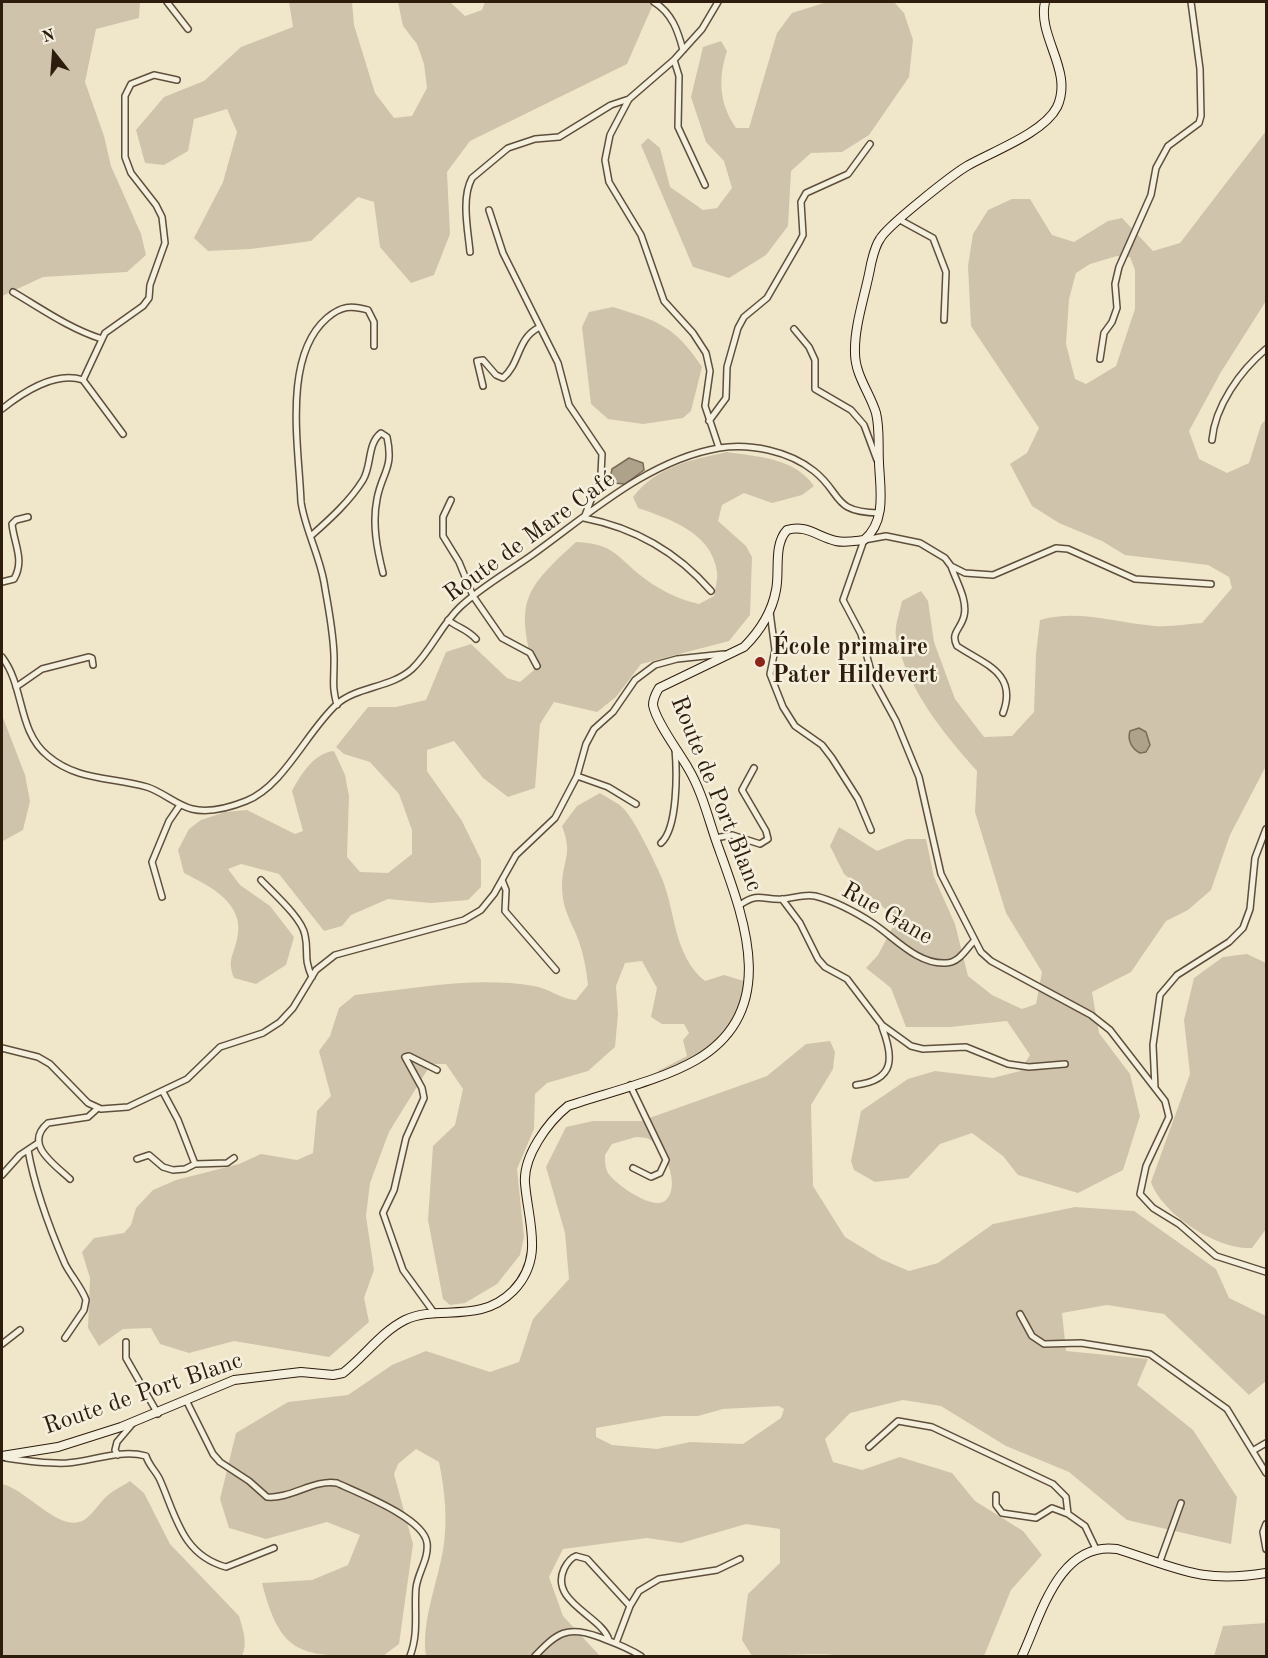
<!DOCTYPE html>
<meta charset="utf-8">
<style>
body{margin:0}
#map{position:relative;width:1268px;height:1658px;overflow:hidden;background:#f0e7cb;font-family:"Old Standard TT",serif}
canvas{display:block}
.frame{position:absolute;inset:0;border:3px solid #2e1c0d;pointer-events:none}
.north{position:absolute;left:24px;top:24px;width:60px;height:60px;-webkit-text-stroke:4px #f5efdd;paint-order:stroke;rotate:343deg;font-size:16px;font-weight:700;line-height:24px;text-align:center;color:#2e1c0d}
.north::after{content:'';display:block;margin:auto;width:21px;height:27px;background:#2e1c0d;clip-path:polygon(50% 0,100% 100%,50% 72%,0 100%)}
</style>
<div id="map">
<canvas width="1268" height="1658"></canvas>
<div class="frame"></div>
<div class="north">N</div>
</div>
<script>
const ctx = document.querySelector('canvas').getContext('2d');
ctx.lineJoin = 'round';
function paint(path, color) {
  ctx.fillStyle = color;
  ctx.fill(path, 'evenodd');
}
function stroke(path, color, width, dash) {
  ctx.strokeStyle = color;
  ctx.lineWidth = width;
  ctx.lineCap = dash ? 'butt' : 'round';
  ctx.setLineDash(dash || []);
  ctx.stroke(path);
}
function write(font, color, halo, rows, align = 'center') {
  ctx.font = font + ' "Old Standard TT",serif';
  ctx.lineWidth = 5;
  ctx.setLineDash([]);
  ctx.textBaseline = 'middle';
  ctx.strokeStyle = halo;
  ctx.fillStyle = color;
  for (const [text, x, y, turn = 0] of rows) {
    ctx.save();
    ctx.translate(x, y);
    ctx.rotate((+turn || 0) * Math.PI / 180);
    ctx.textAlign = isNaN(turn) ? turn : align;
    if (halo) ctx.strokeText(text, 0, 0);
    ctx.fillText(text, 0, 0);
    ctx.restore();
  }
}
const green = new Path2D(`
 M2 2H140L139 18 96 29 85 82 104 136 111 166 141 234 146 255 127 272 43 277 2 296Z
 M289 2H352L354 25 375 93 394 118 412 116 427 88 424 64 417 44 403 26 398 2H450L465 16 482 10 485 2H654L627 64 470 141 447 172 450 234 434 275 411 283 380 247 374 202 358 197 311 241 251 249 208 251 194 238 223 182 237 132 227 109 194 119 188 151 164 165 145 163 136 130 164 97 204 81 241 47 293 27Z
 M827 2H894L904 13 913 40 909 77 869 135 842 152 811 153 791 171 788 226 766 255 729 278 693 267 641 145 648 138 660 148 670 187 703 210 717 208 732 188 724 161 706 142 691 97 703 47 721 41 727 51C718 79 719 103 736 128H749L777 33 792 13Z
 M1266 131V301L1221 372 1189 431 1199 459 1227 473 1249 463 1261 425 1266 419V766L1230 835 1211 890 1188 910 1166 921 1131 972 1092 992 1099 1033 1130 1074 1140 1116 1123 1170 1078 1193 1018 1175 1003 1156 972 1133 940 1144 908 1178 875 1182 854 1170 851 1161 861 1111 908 1079 935 1071 993 1078 1020 1071 1030 1055 1007 1021 950 1027H906L891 988 866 968 878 955 897 919 844 874 830 846 839 827 877 851 907 839H926L934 877 955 924 968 976 992 995 1022 1009 1036 1004 1042 972 1006 913 975 812 977 771C943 733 907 689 896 637 894 627 900 611 902 601L921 591 928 601 934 642 955 699 984 737 1012 736 1034 712 1036 654 1040 620C1079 609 1116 623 1155 626 1171 627 1187 624 1202 623L1232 588 1229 577 1208 565 1125 555 1102 541 1059 523 1032 506 1010 464 1027 453 1039 428 971 326 968 266 973 234 988 210 1012 199H1030L1052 235 1074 242 1108 221 1122 218 1153 251 1180 243ZM1117 256 1130 257 1135 270V309L1116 366 1086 384 1075 379 1066 344 1069 299 1076 273 1090 264Z
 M613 307C658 321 675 326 702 367L691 411 683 418 643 424 608 419 591 404 582 327 589 312Z
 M727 452C759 457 795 458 814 486L802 495 772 503 744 493 722 505 718 521 746 546 752 557 750 615 729 641 641 664 616 697 597 712 554 702 540 724 535 788 508 797 483 778 454 741 427 750V771L462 821 481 860V887L468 900 431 903 388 899 351 915 342 926 324 931 279 874 241 864 228 869 240 885 270 906 294 937 286 965 256 984 234 978C227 960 233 957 237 939 246 904 210 886 184 873L178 850 189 829 201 820 225 812 247 810 295 834 303 831 292 791C301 774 314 753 334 751L345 775 349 796 347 857 360 872 388 873 412 854V830L399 794 370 762 344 754 336 747 368 707H396L426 700 446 652 471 644 507 678 520 682 534 670C515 600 525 589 576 542 616 544 616 557 644 578 661 591 678 599 699 604L714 596C715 589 718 579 717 572 712 533 670 519 638 508L633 497C657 466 691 460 727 452Z
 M2 715 25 775 30 801 23 830 3 841Z
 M600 793C607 798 617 802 623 808 634 818 657 866 663 881 676 915 674 956 705 981L724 975 747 982C744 992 743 1006 738 1014 720 1043 689 1062 659 1073L658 1071 687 1056 683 1040 689 1033 684 1024H662L651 1017 657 988 642 961 625 963 616 986 618 1014 615 1047 588 1071 547 1083 535 1094 534 1129 517 1169 524 1237 520 1255 497 1284 465 1303 450 1305 443 1299 428 1220 433 1146 455 1125 463 1089 446 1064H431L389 1132 370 1183 366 1216 374 1270 364 1298 369 1322 329 1357 234 1341 189 1353 160 1344 151 1328 123 1329 99 1346 88 1328 90 1278 82 1252 94 1238 124 1233 131 1225 136 1208 153 1190 176 1180 239 1164 261 1154 297 1160 313 1153 317 1111 331 1096 319 1051 330 1036 339 1008 355 995C413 989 475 976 534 986 549 988 560 999 576 1000L588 985C586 967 583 951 576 934 568 916 562 906 562 885 563 858 573 855 562 826L577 806Z
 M1247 954 1266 963V1229L1252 1248C1217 1250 1162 1214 1151 1182L1190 1074 1184 1020 1194 978 1223 957Z
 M830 1041 835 1052 833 1069 811 1105 813 1186 845 1237 881 1259 909 1271 938 1263 993 1224 1075 1207 1134 1211 1216 1269 1229 1298 1266 1316V1381L1249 1395 1164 1314 1107 1305 1062 1313 1066 1351 1148 1359 1137 1385 1193 1430 1237 1497 1231 1544 1127 1520 1069 1472 1006 1446 941 1406 903 1400 850 1413 825 1439 833 1462 862 1470 900 1457 952 1473 975 1501 1023 1531 1042 1555 1011 1590 984 1656H840C833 1652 766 1656 752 1656L742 1640 748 1594 780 1563V1529L746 1524 681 1543 647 1538 563 1549 549 1577 563 1616 600 1656H426C421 1622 437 1585 443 1550 448 1521 445 1491 439 1462L416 1449 398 1464 394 1474 413 1544 399 1644 383 1656H375C303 1656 281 1658 262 1583L312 1580 348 1565 360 1535 327 1522 266 1539 229 1528 220 1499 236 1433 288 1402 348 1395 392 1365 426 1351 490 1372 519 1362 533 1319 569 1279 565 1233 546 1167 566 1127 593 1121H641L767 1076 806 1044ZM636 1137C640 1138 646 1137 649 1139 665 1148 681 1186 666 1200 654 1212 615 1184 608 1173 605 1168 605 1160 605 1155L612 1144ZM779 1406 784 1409 781 1418 743 1444 690 1442 657 1449 612 1445 596 1437V1428L664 1416H698L723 1409Z
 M130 1481 144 1493 170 1544 239 1616C243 1629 248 1644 242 1656H2V1484C27 1489 59 1534 84 1520 92 1515 97 1506 103 1500 111 1491 121 1487 130 1481Z
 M1266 1623V1656H1214L1223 1626Z`);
const water = new Path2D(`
 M629 458 643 463 644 470 625 484 613 483 610 479 612 469Z
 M1139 728 1146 732 1150 745 1146 752 1140 753C1132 749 1127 740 1130 731Z`);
const street = new Path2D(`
 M167 2 188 29
 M654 2C672 13 678 31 683 50
 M718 2 702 29 674 60 629 99 610 135 605 160 609 182 641 235 664 301 693 333 706 353 710 371 705 406 719 448
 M674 60 679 76 678 127 705 185
 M489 210 503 253 558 363 569 405 602 454 601 474 584 518C636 528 677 552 711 591
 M900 220 933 238 946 272 944 320
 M470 252C468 230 461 198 472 178L508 148 535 139 559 137 611 105 629 99
 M13 292C42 309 70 329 102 339
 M794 329 809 347 815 360V389L851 410 864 425 877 460
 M1100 359 1104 333 1112 322 1117 308 1115 284 1119 267 1151 195 1156 168 1168 146 1199 123 1201 116 1200 69 1191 2
 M83 380 123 434
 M483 386 477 361 483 360 496 375 503 378C520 364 517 339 538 328
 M2 409C23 392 56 371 83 380L105 333 143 306 149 298 150 285 165 243 162 217 156 205 131 173 125 157V96L131 84 154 75 177 80
 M709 421 726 398 727 367 738 328 744 317 767 298 800 241 803 235 801 202 806 193 848 174 870 144
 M1212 440C1215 406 1240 371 1266 349
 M451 500 443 517V536L459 562 473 596 502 638 530 653 537 666
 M312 535C330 519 350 501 363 480 372 465 367 444 381 433L387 437C394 469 382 472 377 499 372 524 377 549 383 573
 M951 566C956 581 968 600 964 616 961 629 950 633 957 646 984 664 1018 673 1003 713
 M2 582 14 579C25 560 14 544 12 524L16 520 28 517
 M1211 584 1135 579 1068 549 1056 548 993 575 965 573 951 566 945 558 920 543 886 536 864 540 843 600 861 634 873 679 896 721 919 777 941 874 981 952 991 961 1091 1015 1110 1030 1165 1101 1169 1117 1146 1166 1140 1194 1153 1208 1179 1224 1216 1256 1266 1272
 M770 612 775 650 770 674 783 707 795 726 822 745 832 758 858 799 871 830
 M448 620C458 628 467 629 476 639
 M2 657C25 687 17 731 48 756 77 781 113 777 147 787 163 792 176 805 192 809 209 813 231 807 246 801 284 786 307 731 337 704 358 686 391 688 412 669 431 651 441 625 460 607 481 587 508 572 532 555 588 515 648 460 719 448 750 443 789 451 814 471 843 494 831 512 879 513
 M16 687 42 669 89 657 92 658 93 665
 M337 705C332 687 334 682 334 664 335 638 328 607 324 582 319 554 305 529 301 502 299 448 282 357 327 318 341 306 351 305 368 310L374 322V346
 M577 776 608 787 636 804
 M715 838 732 835 760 844 768 839 766 831 742 790 754 768
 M661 843C678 828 677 771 675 749
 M261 880C273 893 302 918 305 935 309 953 303 957 312 977
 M502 880 506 890 505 911 556 970
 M162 897 152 862 169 821 180 805
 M782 899 800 923 818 959 825 967 847 979 882 1025 911 1046 923 1049 966 1047 1008 1064 1029 1067 1065 1064
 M740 905C759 891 764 901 784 899 794 898 804 894 815 896 835 901 857 913 874 924 895 938 918 965 946 963 959 963 966 949 974 941
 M2 1048 38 1057 50 1064 88 1103 101 1109 128 1107 187 1079 220 1047 263 1033 280 1022 293 1008 316 970 335 955 464 920 481 910 494 894 516 855 555 818 577 776 586 744 594 729 613 712 635 680 655 665 677 659 724 654
 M630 1085 666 1160 660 1173 651 1177 633 1168
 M856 1085C895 1080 894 1058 882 1027
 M1155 1088 1153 1045 1160 995 1177 975 1229 942 1243 928 1250 909 1255 858 1266 829
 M163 1092 178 1120 195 1164
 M28 1150C35 1190 49 1227 65 1264 71 1276 82 1288 86 1300L84 1310 65 1338
 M137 1159 149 1155 163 1167 173 1170 185 1169 195 1164 227 1163 234 1158
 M2 1175 20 1155 38 1143
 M70 1179C54 1164 23 1144 48 1123L88 1117 98 1108
 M435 1314 403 1270 383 1213 394 1190 406 1138 424 1098 422 1088 405 1057 409 1056 437 1070
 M1020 1314 1032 1336 1044 1344 1081 1343 1150 1354 1227 1409 1266 1473
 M126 1342V1358L158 1414
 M2 1344 20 1330
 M187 1402 213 1454 220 1462 249 1481 267 1497C291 1499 314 1479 337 1483 358 1493 424 1518 427 1543 429 1559 418 1572 416 1588 414 1611 419 1633 410 1656
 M869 1447 898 1421 932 1427 1053 1484 1066 1497 1068 1514 1085 1526 1096 1549
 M1254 1450 1266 1443
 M118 1455 115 1450 117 1442 134 1422
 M6 1458C26 1461 46 1464 67 1463 93 1461 120 1449 146 1456 149 1466 156 1471 160 1480 176 1516 182 1555 226 1567L274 1548
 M996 1495V1505L1002 1513 1036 1518 1052 1508 1068 1514
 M1266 1524 1263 1532 1266 1549
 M1159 1564 1181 1503
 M609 1640C602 1616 549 1602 564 1569 567 1563 570 1558 576 1556L587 1559 630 1606
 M616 1643 630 1606 639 1591 659 1579 717 1570 740 1559
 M535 1656C557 1633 567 1625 599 1637 615 1643 627 1647 641 1656`);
const secondary = new Path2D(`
 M2 1456 58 1447 121 1427 234 1380 301 1372 333 1375 343 1373C364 1357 381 1332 405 1320 438 1304 479 1325 513 1291 545 1258 528 1222 525 1183 523 1156 548 1122 568 1106 606 1093 662 1080 696 1060 780 1011 745 921 719 849 709 822 703 793 688 768 679 752 656 722 653 705 653 699 656 693 659 688L744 647C759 632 772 612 776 590 780 572 773 545 787 530 806 524 818 537 836 541 845 543 855 541 864 540 887 521 880 488 879 463 878 446 880 429 876 413 870 393 855 375 855 353 854 325 866 293 871 264 873 256 875 246 880 239 887 226 952 175 967 166 991 152 1044 133 1057 107 1074 71 1037 37 1045 2
 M1022 1656C1041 1615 1059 1541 1117 1549 1178 1568 1200 1584 1266 1573`);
const markers = [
 [760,662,6,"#8f2418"]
];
const streetNames = [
 ["Route de Mare Café",530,537,-36],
 ["Route de Port Blanc",716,794,68],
 ["Rue Gane",887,914,30],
 ["Route de Port Blanc",143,1394,-19]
];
const poiNames = [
 ["École primaire",772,648],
 ["Pater Hildevert",772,676]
];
paint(green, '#cfc4ab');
paint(water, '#aea28a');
stroke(water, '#7b6c58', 1.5);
stroke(street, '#5e4f3c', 8);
stroke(secondary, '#2e1c0d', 10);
stroke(street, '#f5efdd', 5);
stroke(secondary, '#f5efdd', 8);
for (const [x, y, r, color] of markers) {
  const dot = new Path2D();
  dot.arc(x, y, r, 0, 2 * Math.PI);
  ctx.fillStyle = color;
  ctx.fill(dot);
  stroke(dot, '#f5efdd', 2);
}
write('24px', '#2e1c0d', '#f5efdd', streetNames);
write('bold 24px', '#2e1c0d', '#f5efdd', poiNames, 'left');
</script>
